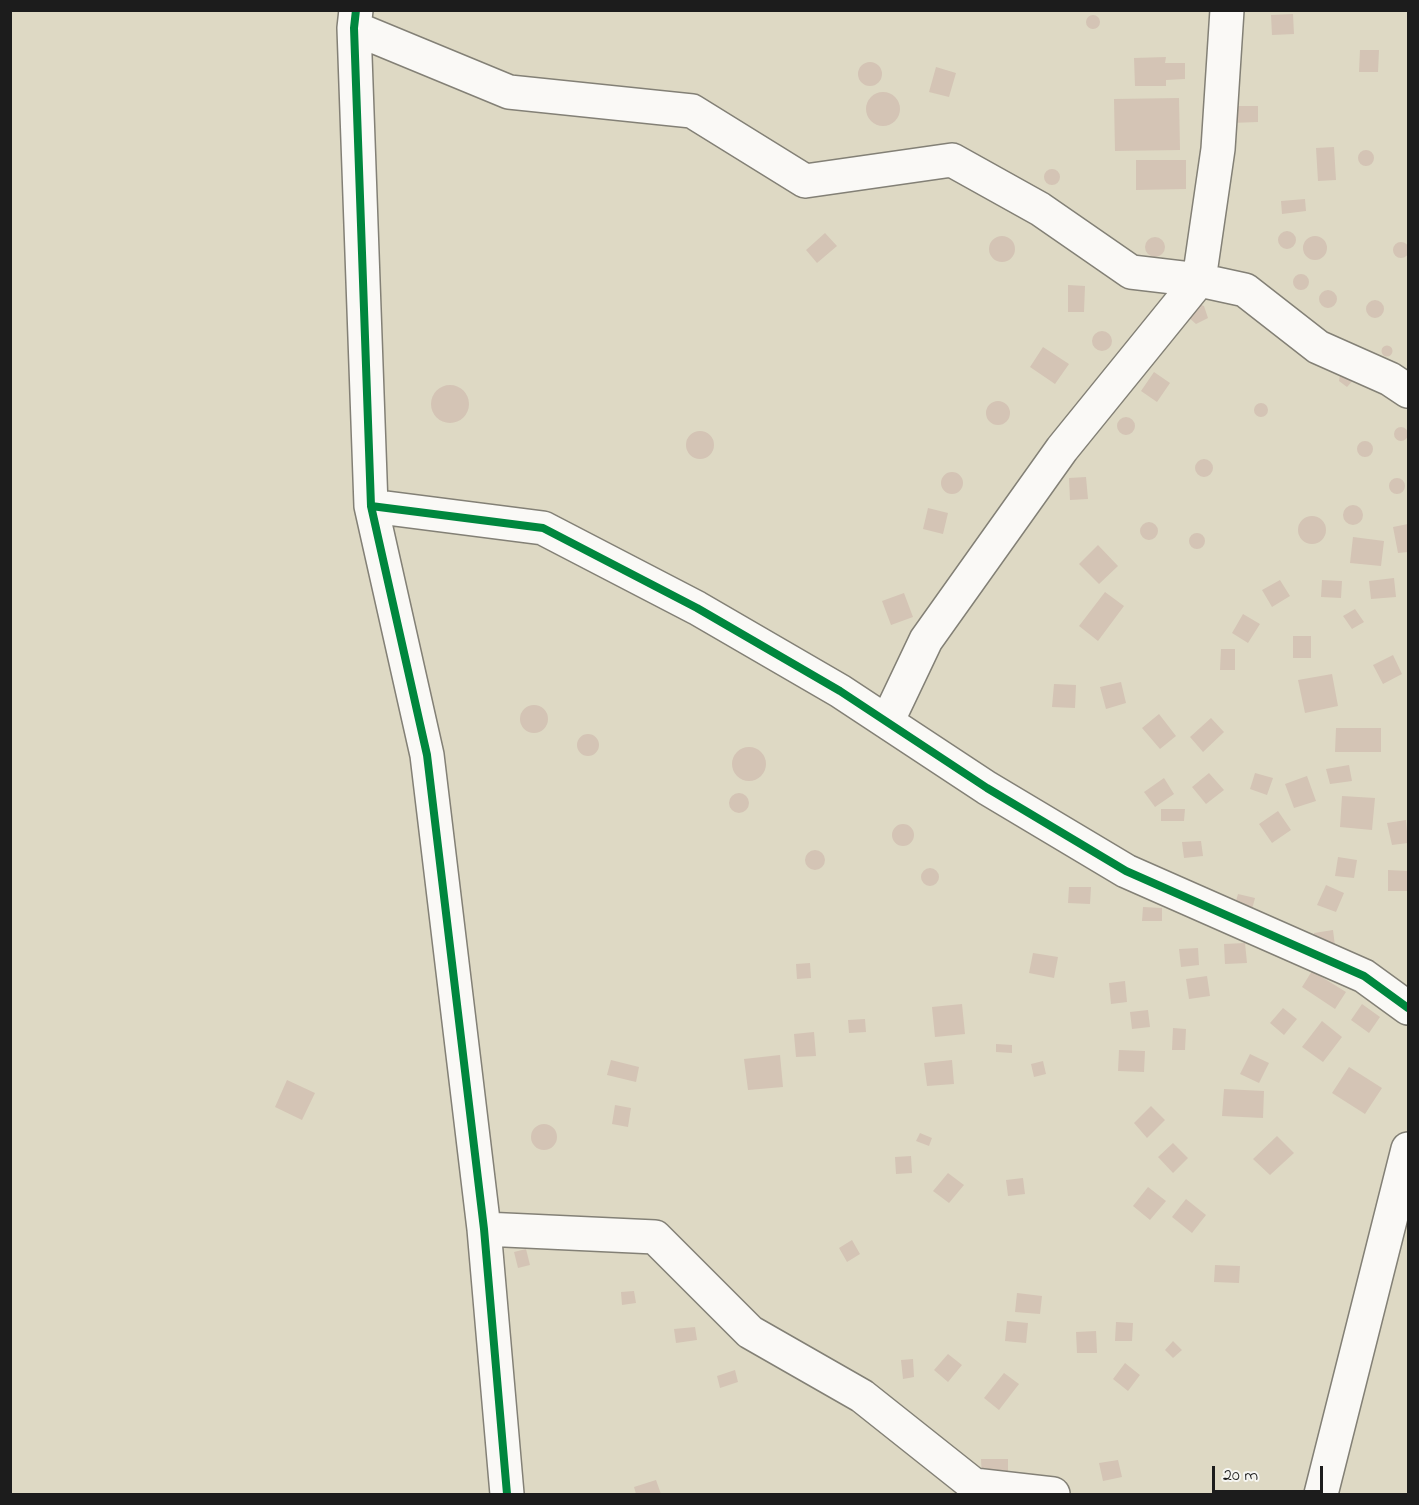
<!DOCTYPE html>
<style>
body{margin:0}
#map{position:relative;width:1419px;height:1505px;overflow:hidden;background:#ded9c4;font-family:"Indie Flower",sans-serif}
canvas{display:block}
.frame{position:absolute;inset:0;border:12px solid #1c1c1c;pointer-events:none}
.scale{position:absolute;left:1212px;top:1466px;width:111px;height:27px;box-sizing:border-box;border:3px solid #1c1c1c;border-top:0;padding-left:8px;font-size:18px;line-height:21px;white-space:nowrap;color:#1c1c1c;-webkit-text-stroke:4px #f6f6f2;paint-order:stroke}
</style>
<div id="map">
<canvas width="1419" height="1505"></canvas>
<div class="frame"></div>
<div class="scale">20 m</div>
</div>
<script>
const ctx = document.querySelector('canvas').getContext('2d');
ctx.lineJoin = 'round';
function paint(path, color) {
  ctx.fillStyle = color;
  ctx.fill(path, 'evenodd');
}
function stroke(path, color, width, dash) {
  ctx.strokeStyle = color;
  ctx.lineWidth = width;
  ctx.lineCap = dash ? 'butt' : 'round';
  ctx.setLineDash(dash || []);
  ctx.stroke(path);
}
const building = new Path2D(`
 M1293 14 1294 34 1272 35 1271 15Z
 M1086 22a7 7 0 1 1 14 0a7 7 0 1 1-14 0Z
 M1360 50H1379L1378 72H1359Z
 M1166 57 1165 63H1185V79L1166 80V86H1135L1134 58Z
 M858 74a12 12 0 1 1 24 0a12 12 0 1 1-24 0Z
 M936 67 956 73 949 97 929 92Z
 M866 109a17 17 0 1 1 34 0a17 17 0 1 1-34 0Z
 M1179 98 1180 150 1115 151 1114 99Z
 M1231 106H1258V122L1231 123Z
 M1334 147 1336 180 1318 181 1316 148Z
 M1358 158a8 8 0 1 1 16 0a8 8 0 1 1-16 0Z
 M1136 160H1186V189L1136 190Z
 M1044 177a8 8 0 1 1 16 0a8 8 0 1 1-16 0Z
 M1305 199 1306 211 1282 214 1281 201Z
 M1278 240a9 9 0 1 1 18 0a9 9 0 1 1-18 0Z
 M825 233 837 246 817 263 806 250Z
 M1303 248a12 12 0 1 1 24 0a12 12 0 1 1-24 0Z
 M989 249a13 13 0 1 1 26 0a13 13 0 1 1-26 0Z
 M1145 247a10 10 0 1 1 20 0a10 10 0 1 1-20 0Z
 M1393 250a8 8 0 1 1 16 0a8 8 0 1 1-16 0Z
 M1293 282a8 8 0 1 1 16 0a8 8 0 1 1-16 0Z
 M1068 285 1085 286 1084 312H1068Z
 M1319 299a9 9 0 1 1 18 0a9 9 0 1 1-18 0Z
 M1366 309a9 9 0 1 1 18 0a9 9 0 1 1-18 0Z
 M1199 304 1204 306 1208 318 1196 324 1187 316Z
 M1092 341a10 10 0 1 1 20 0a10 10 0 1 1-20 0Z
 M1381.5 351a5.5 5.5 0 1 1 11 0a5.5 5.5 0 1 1-11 0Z
 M1043 347 1069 364 1055 384 1030 367Z
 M1154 372 1170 383 1157 402 1141 391Z
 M1345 372 1354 379 1347 387 1339 381 1340 375Z
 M431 404a19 19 0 1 1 38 0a19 19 0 1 1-38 0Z
 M986 413a12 12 0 1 1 24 0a12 12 0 1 1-24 0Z
 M1254 410a7 7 0 1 1 14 0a7 7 0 1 1-14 0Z
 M1117 426a9 9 0 1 1 18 0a9 9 0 1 1-18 0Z
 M1394 434a7 7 0 1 1 14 0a7 7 0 1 1-14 0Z
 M686 445a14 14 0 1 1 28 0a14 14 0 1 1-28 0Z
 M1357 449a8 8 0 1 1 16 0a8 8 0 1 1-16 0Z
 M1195 468a9 9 0 1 1 18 0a9 9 0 1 1-18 0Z
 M941 483a11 11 0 1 1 22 0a11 11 0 1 1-22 0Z
 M1086 477 1088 499 1070 500 1069 478Z
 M1389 486a8 8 0 1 1 16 0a8 8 0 1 1-16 0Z
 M1343 515a10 10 0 1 1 20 0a10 10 0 1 1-20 0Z
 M928 508 948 513 943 534 923 529Z
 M1298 530a14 14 0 1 1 28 0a14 14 0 1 1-28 0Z
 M1140 531a9 9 0 1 1 18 0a9 9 0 1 1-18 0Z
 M1408 524V552L1398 553 1393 527Z
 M1189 541a8 8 0 1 1 16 0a8 8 0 1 1-16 0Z
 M1353 537 1384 541 1381 566 1350 563Z
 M1098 545 1118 566 1099 584 1079 564Z
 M1394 578 1396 597 1371 599 1369 581Z
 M1280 580 1290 596 1272 607 1262 590Z
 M1322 580 1342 581 1341 598 1321 597Z
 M1105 592 1124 606 1098 641 1079 626Z
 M904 593 913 617 891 625 882 601Z
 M1355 609 1364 622 1352 629 1343 616Z
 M1243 614 1260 624 1248 643 1232 633Z
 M1293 636H1311V658H1293Z
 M1221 649H1235V670H1220Z
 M1393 655 1402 674 1383 684 1373 665Z
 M1332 674 1338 706 1305 713 1298 680Z
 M1121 682 1126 703 1106 709 1100 687Z
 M1054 684 1076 685 1075 708 1052 707Z
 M520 719a14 14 0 1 1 28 0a14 14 0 1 1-28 0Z
 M1159 714 1176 736 1160 749 1142 728Z
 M1211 718 1224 732 1203 752 1190 737Z
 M1336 728H1381V752H1335Z
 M577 745a11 11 0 1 1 22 0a11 11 0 1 1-22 0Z
 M732 764a17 17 0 1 1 34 0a17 17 0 1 1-34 0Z
 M1349 765 1352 781 1330 784 1326 769Z
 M1209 773 1224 790 1206 804 1192 787Z
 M1255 773 1273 778 1267 795 1250 789Z
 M1307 776 1316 801 1294 808 1285 784Z
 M1164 778 1174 794 1155 807 1144 792Z
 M729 803a10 10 0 1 1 20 0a10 10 0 1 1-20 0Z
 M1342 796 1375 798 1372 830 1340 827Z
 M1161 809H1185L1184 821H1161Z
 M1278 811 1291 830 1272 843 1259 824Z
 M1406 820 1408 843 1392 845 1387 823Z
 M892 835a11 11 0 1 1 22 0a11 11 0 1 1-22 0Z
 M1201 841 1203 856 1184 858 1182 842Z
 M805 860a10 10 0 1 1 20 0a10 10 0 1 1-20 0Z
 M1338 857 1357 860 1354 878 1335 876Z
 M921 877a9 9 0 1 1 18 0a9 9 0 1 1-18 0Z
 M1388 870 1408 871V891H1388Z
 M1326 885 1344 893 1336 912 1317 905Z
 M1069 887H1091L1090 904 1068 903Z
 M1238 894 1255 898 1251 913 1234 908Z
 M1143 907 1162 908V921H1142Z
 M1333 930 1335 946 1316 949 1314 933Z
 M1245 943 1247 963 1225 964 1224 944Z
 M1198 948 1199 965 1181 967 1179 949Z
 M1033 953 1058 957 1054 978 1029 973Z
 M810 963 811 978 797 979 796 964Z
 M1312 971 1346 992 1335 1009 1302 987Z
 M1207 976 1210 996 1189 999 1186 979Z
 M1125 981 1127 1002 1111 1004 1109 983Z
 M962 1004 965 1034 935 1037 932 1007Z
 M1362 1004 1380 1017 1369 1033 1351 1020Z
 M1283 1008 1297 1019 1284 1035 1270 1023Z
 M1148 1010 1150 1027 1132 1029 1130 1012Z
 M865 1019 866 1032 849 1033 848 1020Z
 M1322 1021 1342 1037 1323 1062 1302 1047Z
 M1173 1028 1186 1029 1185 1050H1172Z
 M814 1032 816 1056 796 1057 794 1034Z
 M996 1044 1012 1045V1053L996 1052Z
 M1119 1050 1145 1051 1144 1072 1118 1071Z
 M1250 1054 1269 1063 1259 1083 1240 1074Z
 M780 1055 783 1087 748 1090 744 1059Z
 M611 1060 639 1067 636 1082 607 1075Z
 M952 1060 954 1084 927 1086 924 1063Z
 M1043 1061 1046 1074 1034 1077 1031 1064Z
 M1349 1067 1382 1088 1365 1114 1332 1093Z
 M287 1080 315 1093 302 1120 275 1107Z
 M1224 1089 1264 1091 1263 1118 1222 1116Z
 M615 1105 631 1108 628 1127 612 1124Z
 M1151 1106 1165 1120 1147 1138 1134 1123Z
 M531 1137a13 13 0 1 1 26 0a13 13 0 1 1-26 0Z
 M920 1133 932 1138 929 1146 916 1141Z
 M1277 1136 1294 1153 1270 1175 1253 1159Z
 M1173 1143 1188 1158 1173 1173 1158 1157Z
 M911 1156 912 1173 896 1174 895 1157Z
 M948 1173 964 1185 949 1203 933 1191Z
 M1023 1178 1025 1194 1008 1196 1006 1180Z
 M1148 1187 1166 1201 1150 1220 1133 1206Z
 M1186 1199 1206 1215 1192 1233 1172 1217Z
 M852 1240 860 1254 847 1262 839 1248Z
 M526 1249 530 1265 518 1268 514 1252Z
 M1215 1265 1240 1266 1239 1283 1214 1282Z
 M634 1291 636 1303 622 1305 621 1292Z
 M1017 1293 1042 1296 1040 1314 1015 1312Z
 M1007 1321 1028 1323 1026 1343 1005 1341Z
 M1116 1322 1133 1323 1132 1341H1115Z
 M695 1327 697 1340 676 1343 674 1329Z
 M1096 1331 1097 1353H1077L1076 1332Z
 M1173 1341 1182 1350 1173 1358 1165 1350Z
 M948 1354 962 1365 948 1382 934 1370Z
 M913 1359 914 1377 903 1379 901 1360Z
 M1125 1363 1140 1375 1128 1391 1113 1379Z
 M735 1370 738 1382 720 1388 717 1376Z
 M1004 1373 1019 1384 999 1410 984 1398Z
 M981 1459H1008V1480H982Z
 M1118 1460 1122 1477 1103 1481 1099 1463Z
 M656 1480 661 1494H636L634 1487Z`);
const street = new Path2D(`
 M356 10 354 28 371 506 427 755 484 1229 507 1494
 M354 28 509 92 692 111 805 181 952 160 1040 209 1131 272 1199 280 1245 290 1318 347 1390 379 1408 391
 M371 506 543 528 697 608 840 691 987 788 1126 871 1364 976 1408 1008
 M887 722 926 640 1062 449 1199 280 1218 149 1227 10
 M484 1229 655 1237 750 1332 862 1396 974 1485 1053 1494
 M1321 1494 1408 1149`);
const cycleway = new Path2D(`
 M356 10 354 28 371 506 427 755 484 1229 507 1494
 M371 506 543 528 697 608 840 691 987 788 1126 871 1364 976 1408 1008`);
paint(building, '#d4c4b5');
stroke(street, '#838076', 36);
stroke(street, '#faf9f6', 33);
stroke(cycleway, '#00873e', 8);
</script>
